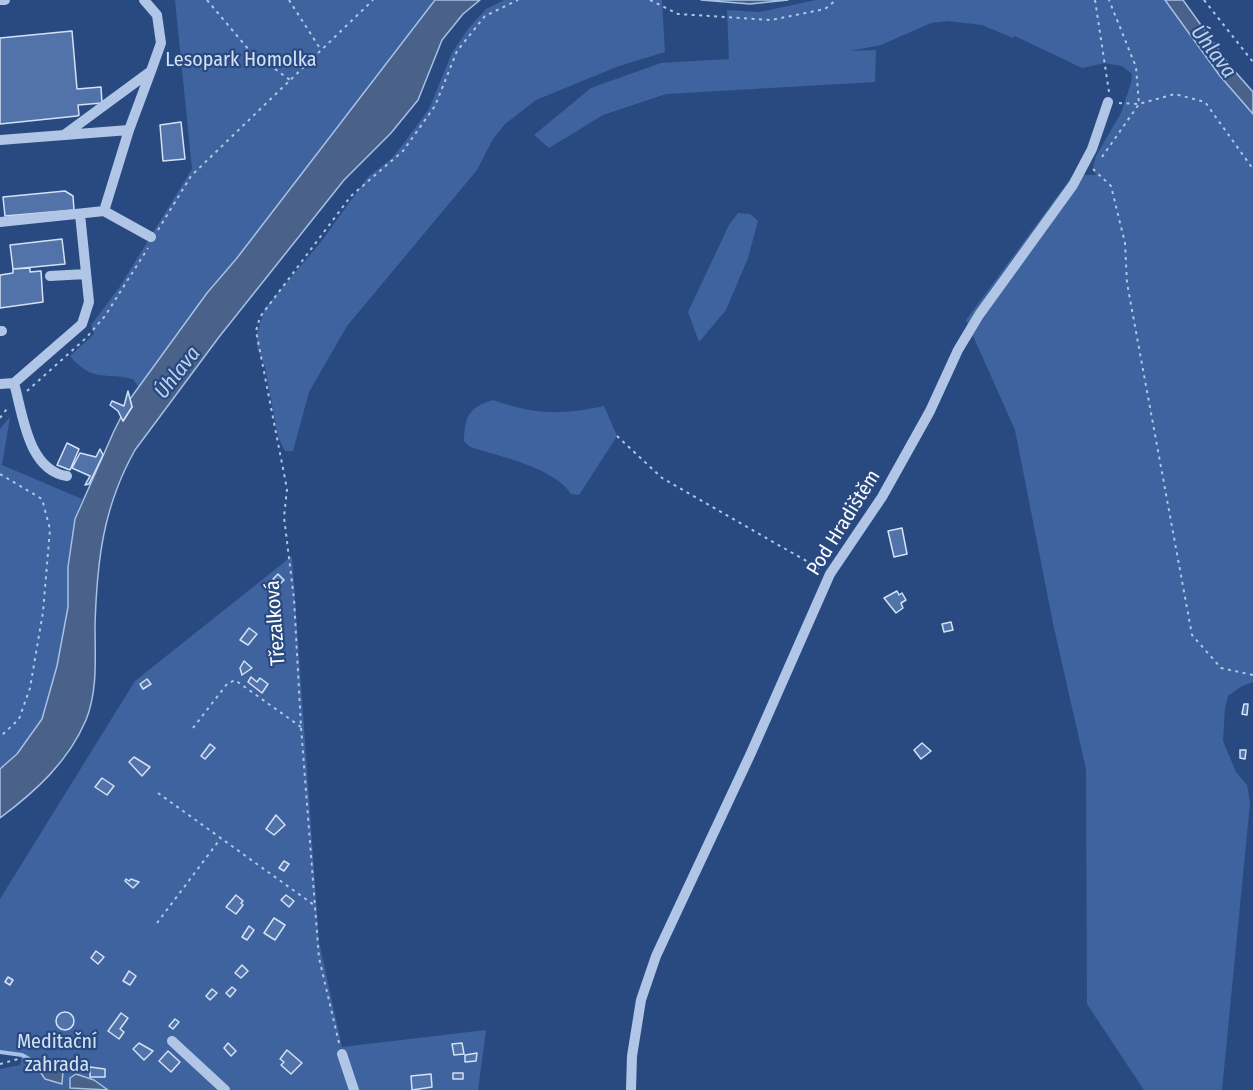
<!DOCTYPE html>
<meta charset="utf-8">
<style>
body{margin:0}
canvas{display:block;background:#294a81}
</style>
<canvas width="1253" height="1090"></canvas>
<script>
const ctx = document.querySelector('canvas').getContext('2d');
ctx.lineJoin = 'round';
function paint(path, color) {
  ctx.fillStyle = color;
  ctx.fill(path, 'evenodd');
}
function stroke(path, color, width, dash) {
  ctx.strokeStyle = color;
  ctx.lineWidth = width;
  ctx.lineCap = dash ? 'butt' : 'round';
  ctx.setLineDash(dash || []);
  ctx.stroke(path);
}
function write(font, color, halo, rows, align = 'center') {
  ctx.font = font + ' "Fira Sans Condensed",sans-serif';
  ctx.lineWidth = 4.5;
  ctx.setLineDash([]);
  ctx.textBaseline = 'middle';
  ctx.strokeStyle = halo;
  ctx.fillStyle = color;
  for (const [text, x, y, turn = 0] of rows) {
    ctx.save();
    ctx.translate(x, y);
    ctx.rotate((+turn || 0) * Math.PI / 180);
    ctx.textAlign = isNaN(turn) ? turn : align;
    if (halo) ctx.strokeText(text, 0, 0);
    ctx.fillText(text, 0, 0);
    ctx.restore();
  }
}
const green = new Path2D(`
 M175 0H435L237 258 207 293 139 388 133 379C105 372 93 383 70 356L94 334 91 325 119 288 192 169Z
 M504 0H662L665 52 619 66 536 100 505 124 493 139 477 170 347 326 309 392 293 451H285L278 437 265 367 257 347V333L265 308 320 243 368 177 392 158 404 143 429 109 452 53 468 29 486 9Z
 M816 0H1165L1220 76 1253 114V682L1242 686 1228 696 1225 708 1223 741 1236 772 1247 785 1250 803 1222 1090H1144L1087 1004 1086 769 1054 628 1015 430 966 320 1073 175H1096L1093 166 1096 156 1121 113 1131 83 1132 74 1122 66 1105 63 1082 68 1015 36 1013 38 982 25 948 21 931 23 881 45 850 51 876 50 875 82 666 94 603 115 549 148 534 135 591 88 661 63 729 59 727 10 760 12Z
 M738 213 750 214 758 221 748 258 726 310 699 342 688 312 729 225Z
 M493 400C535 415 561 415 604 406L617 436 579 495 571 494C555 468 499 456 470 447L464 441C465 416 468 408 493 400Z
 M10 417 2 465 82 499 75 519 68 567V607L57 666 42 719 17 754 0 769V429Z
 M292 556 319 942 342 1047 486 1030 478 1090H0V1069L20 1065 23 1054 0 1051V899L135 681Z`);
const water = new Path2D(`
 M435 0H480L463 14 442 40 418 100 391 133 344 180 219 337 135 450C103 507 97 561 95 625 95 657 98 690 86 720 68 762 36 791 0 818V769L17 754 42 719 57 666 68 607V567L75 519 114 431 121 417 123 421 132 407 130 399 207 293 237 258Z
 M701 0H788L750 4Z
 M1165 0H1183L1231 67 1253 92V114L1220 76Z
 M37 1061 63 1070 62 1084 45 1079 35 1064Z
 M76 1074 94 1080 108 1090 70 1088V1078Z`);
const stream = new Path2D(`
 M0 1052 22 1055 38 1064`);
const building = new Path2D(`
 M72 31 77 89 101 87 102 103 78 105 79 115 77 116 0 124V38Z
 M181 122 185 159 163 161 160 125Z
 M65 191 73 196 74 210 5 216 3 197Z
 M62 239 65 264 13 269 10 245Z
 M30 268V272L41 271 43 302 0 308V275L13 273V269Z
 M128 391 132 407 123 421 118 411 110 405 112 401 124 406Z
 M67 443 79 449 70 470 57 465Z
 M100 449 103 455 89 484 85 485 90 476 72 468 80 453 96 457Z
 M902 528 907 554 894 557 888 531Z
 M278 574 284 580 280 584 273 579Z
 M897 591 899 595 902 593 906 600 901 603 903 608 896 613 884 598Z
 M951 622 953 630 944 632 942 624Z
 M249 628 257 634 248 645 240 640Z
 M244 661 252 668 242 675 240 668Z
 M251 677 257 682 260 678 268 684 262 693 248 682Z
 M147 679 151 684 143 689 140 684Z
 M1244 704H1248L1247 715 1242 714Z
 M922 743 931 751 921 759 914 750Z
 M210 744 215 748 205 759 201 756Z
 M1240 750H1246L1245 759 1240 758Z
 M134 757 150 767 142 776 129 762Z
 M102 778 114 786 107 795 95 787Z
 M276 815 285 825 274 835 266 829Z
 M284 861 289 864 284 871 279 868Z
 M126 879 129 881 131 879 139 882 133 888 125 881Z
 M236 895 243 901 241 903 243 905 236 914 226 907Z
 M286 895 294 901 289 907 281 900Z
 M274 918 285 925 275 940 264 933Z
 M249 926 254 930 247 940 242 937Z
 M96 951 104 957 98 964 91 958Z
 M242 965 248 971 241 978 235 973Z
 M129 971 136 976 130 985 123 981Z
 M8 977 13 980 10 985 5 982Z
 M232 987 236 990 230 997 226 993Z
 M212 989 217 993 210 1000 206 996Z
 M56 1021a9 9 0 1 1 18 0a9 9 0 1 1-18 0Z
 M121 1013 128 1018 120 1029 124 1032 119 1039 108 1031Z
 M175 1019 179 1022 173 1029 169 1026Z
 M139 1043 153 1051 144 1060 133 1049Z
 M228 1043 236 1051 231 1056 224 1048Z
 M462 1043 464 1054 454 1055 452 1044Z
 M287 1050 302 1063 291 1074 281 1065 284 1062 280 1059Z
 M168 1051 180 1062 171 1072 159 1061Z
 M477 1053 476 1061 465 1062V1055Z
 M90 1067 105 1069V1077H90Z
 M453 1073H463V1079H453Z
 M431 1074 432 1087 412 1090 411 1076Z`);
const path = new Path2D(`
 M207 0 249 50 290 80
 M289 0 321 50
 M650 0 678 14 771 20 825 9 836 0
 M1095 0 1109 92
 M1204 0 1253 62
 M1119 103 1139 104 1175 94 1205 102 1253 169
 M1102 157 1139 104 1136 67 1109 0
 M1093 169 1111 186 1125 243 1127 283 1192 635 1221 668 1253 675
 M158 230 191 176 373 0
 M27 391 86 338 105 316 148 248
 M0 418 9 406
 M617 436 662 478 822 570
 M0 474 42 499 50 529 43 612 30 688 19 719 0 737
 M193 728 227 684 235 680 301 727
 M158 793 314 905
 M157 923 221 838
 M339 1043 319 958 301 727 294 599 284 517 287 489 256 331 260 317 351 196 403 151 435 106 457 51 485 16 518 0
 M0 1064 22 1058`);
const minor = new Path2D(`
 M0 0H5
 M64 135 151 71 161 43 157 15 144 0
 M0 140 129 130
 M104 211 151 237
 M0 222 104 211 129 130 151 71
 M50 276 86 274
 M0 331H2
 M14 383C23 415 28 470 67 476
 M0 384 14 383 82 324 89 302 80 214
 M172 1041 225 1090
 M342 1054 354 1090
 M631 1090 632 1056 641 1000 656 956 751 753 830 574 882 497 930 411 958 350 979 315 1073 185 1092 149 1108 102`);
const parkNames = [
 ["Lesopark Homolka",241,60],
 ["Meditační",57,1042],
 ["zahrada",57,1065]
];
const streetNames = [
 ["Pod Hradištěm",844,523,-58],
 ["Třezalková",276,623,-94]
];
const waterNames = [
 ["Úhlava",1213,52,53],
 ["Úhlava",178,373,-52]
];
paint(green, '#3e639e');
paint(water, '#4a6189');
stroke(water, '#a6c0e6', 1.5);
stroke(stream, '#a6c0e6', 4);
paint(building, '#5273a9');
stroke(building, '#d4e1f5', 1.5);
stroke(path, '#b1c6e6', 2, [3, 4.5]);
stroke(minor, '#b1c6e6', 10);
write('20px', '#d4e1f5', '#294a81', parkNames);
write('20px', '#fff', '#294a81', streetNames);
write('italic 21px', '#bdd0ed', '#294a81', waterNames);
</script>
